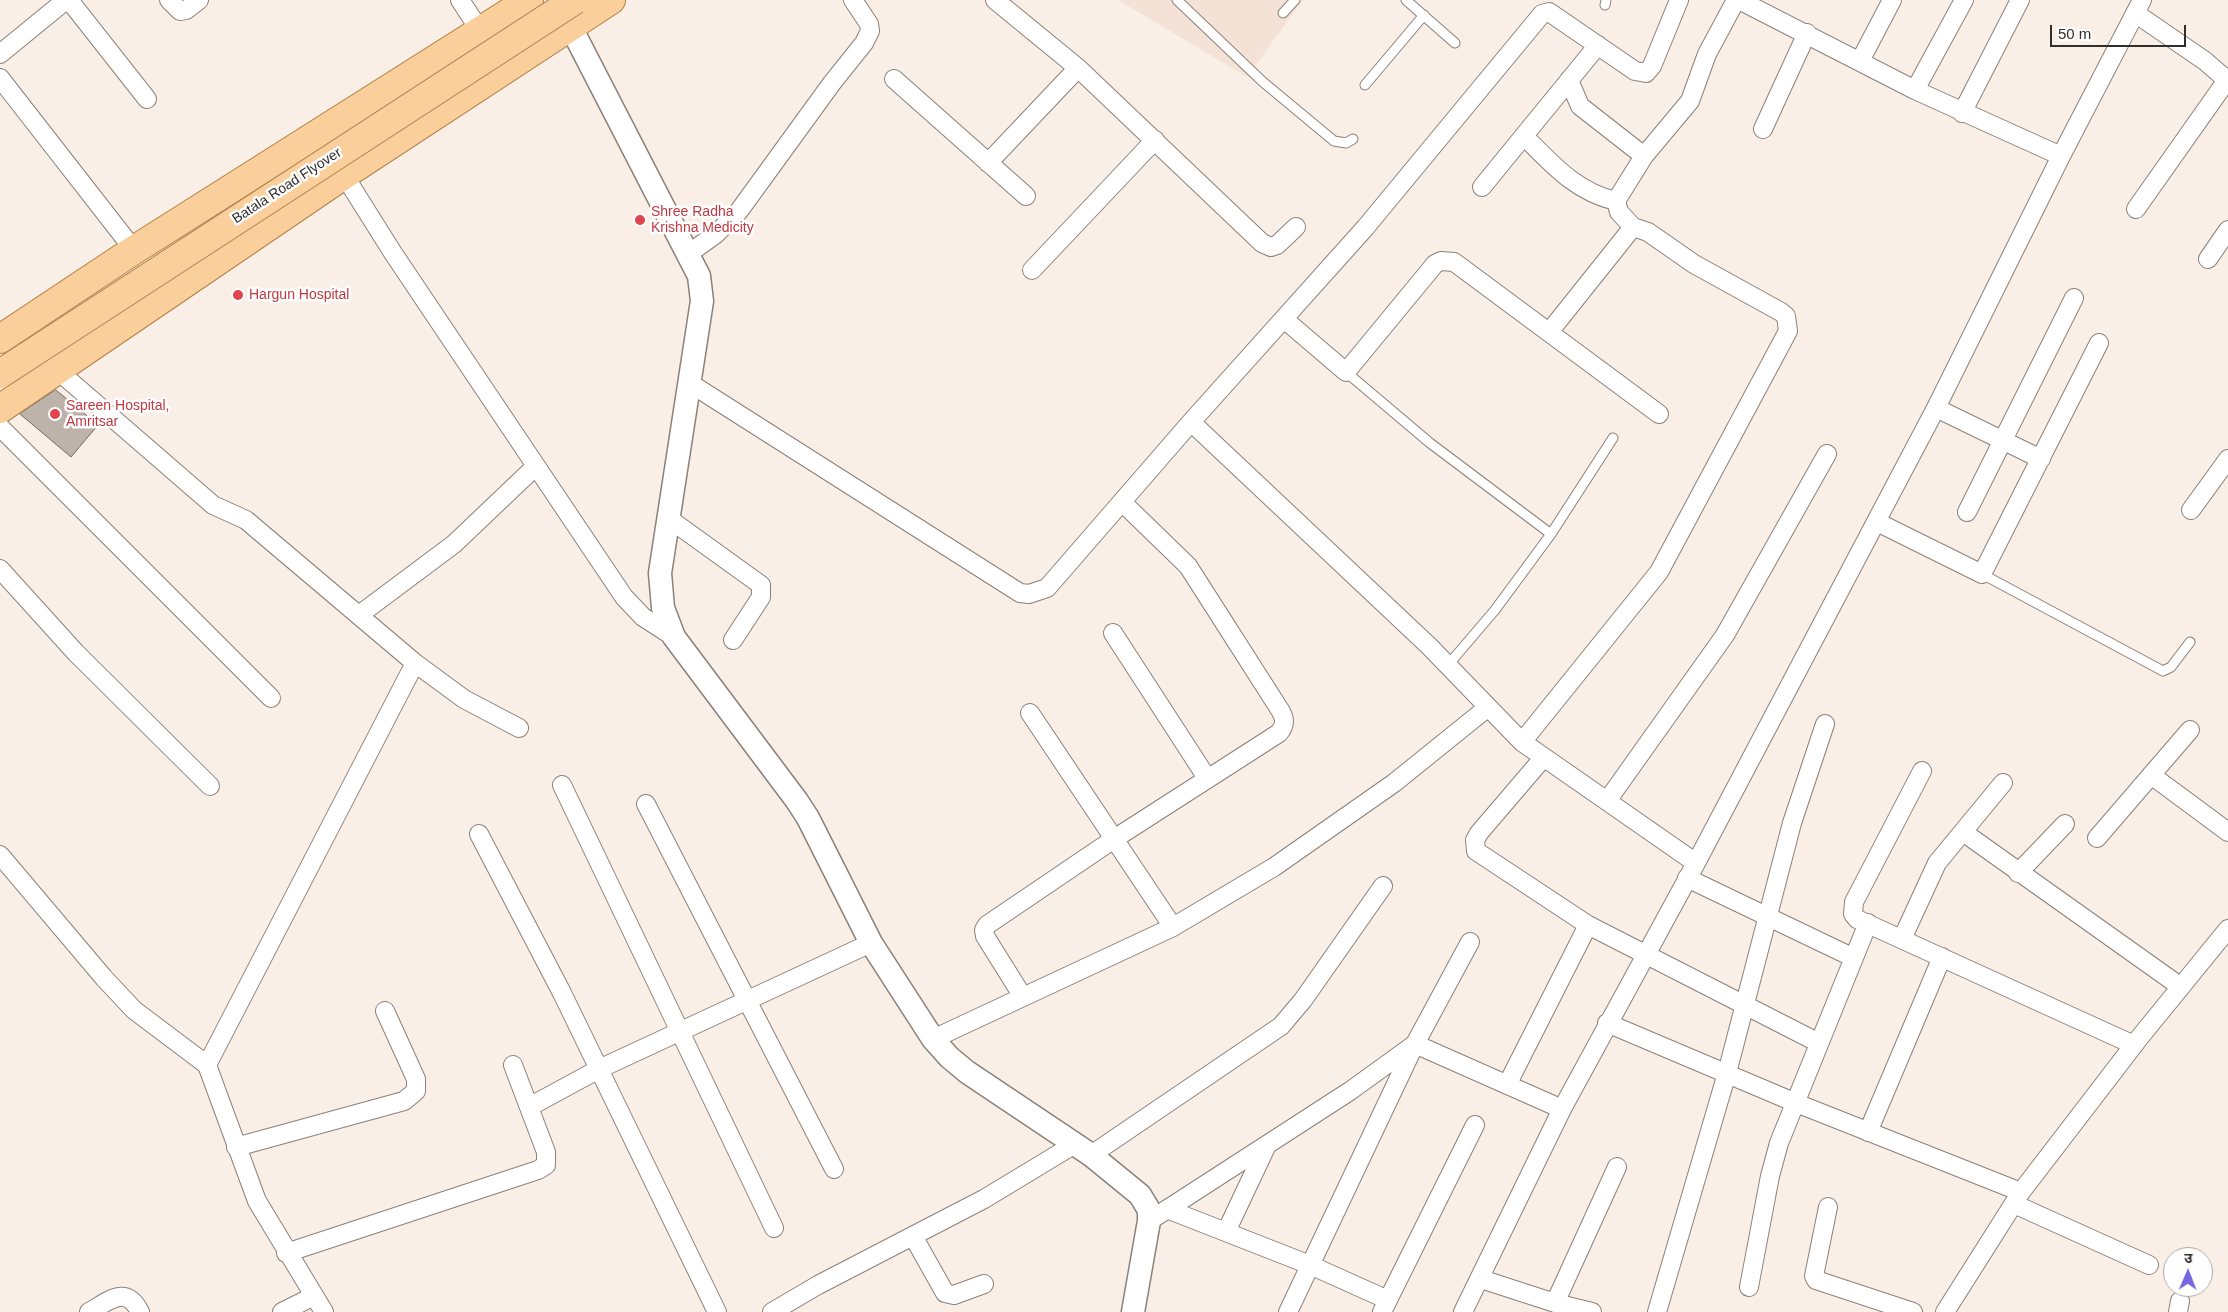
<!DOCTYPE html>
<meta charset="utf-8">
<style>
body{margin:0}
#map{position:relative;width:2228px;height:1312px;overflow:hidden;background:#faefe6;font-family:Helvetica,"Noto Sans Devanagari",sans-serif}
canvas{display:block}
.north{position:absolute;left:2163px;top:1247px;width:50px;height:50px;box-sizing:border-box;background:#fefefe;border:1px solid #acaaa9;border-radius:50%;rotate:1deg;font-size:14px;font-weight:700;line-height:20px;text-align:center;color:#312d2a}
.north::after{content:'';display:block;margin:auto;width:18px;height:22px;background:#7566e1;clip-path:polygon(50% 0,100% 100%,50% 72%,0 100%)}
.scale{position:absolute;left:2050px;top:25px;width:136px;height:22px;box-sizing:border-box;border:2px solid #312d2a;border-top:0;padding-left:6px;font-size:15px;line-height:18px;white-space:nowrap;color:#312d2a;-webkit-text-stroke:4px #fefefe;paint-order:stroke}
</style>
<div id="map">
<canvas width="2228" height="1312"></canvas>
<div class="north">उ</div>
<div class="scale">50 m</div>
</div>
<script>
const ctx = document.querySelector('canvas').getContext('2d');
ctx.lineJoin = 'round';
function paint(path, color) {
  ctx.fillStyle = color;
  ctx.fill(path, 'evenodd');
}
function stroke(path, color, width, dash) {
  ctx.strokeStyle = color;
  ctx.lineWidth = width;
  ctx.lineCap = dash ? 'butt' : 'round';
  ctx.setLineDash(dash || []);
  ctx.stroke(path);
}
function write(font, color, halo, rows, align = 'center') {
  ctx.font = font + ' Helvetica,sans-serif';
  ctx.lineWidth = 5;
  ctx.setLineDash([]);
  ctx.textBaseline = 'middle';
  ctx.strokeStyle = halo;
  ctx.fillStyle = color;
  for (const [text, x, y, turn = 0] of rows) {
    ctx.save();
    ctx.translate(x, y);
    ctx.rotate((+turn || 0) * Math.PI / 180);
    ctx.textAlign = isNaN(turn) ? turn : align;
    if (halo) ctx.strokeText(text, 0, 0);
    ctx.fillText(text, 0, 0);
    ctx.restore();
  }
}
const built = new Path2D(`
 M1118 0H1303L1247 77Z`);
const building = new Path2D(`
 M56 390 98 425 71 457 20 414Z`);
const service = new Path2D(`
 M1177 0 1263 82 1334 141 1346 143 1353 139
 M1406 0 1455 43
 M1605 5 1606 0
 M1283 13 1295 0
 M1365 85 1424 15
 M1346 372 1430 443 1551 534
 M1982 574 2163 671 2171 667 2190 642
 M1448 665 1495 610 1551 534 1613 438`);
const minor = new Path2D(`
 M69 0 147 99
 M169 0 180 11 186 10 199 0
 M460 0 481 32
 M995 0 1078 68 1262 243 1271 247 1277 245 1296 227
 M1739 0 1915 90 2061 156
 M2135 13 2205 61 2228 81
 M0 54 66 0
 M1860 61 1892 0
 M0 78 134 250
 M894 79 1026 196
 M1569 80 1580 106 1644 156
 M1915 90 1964 0
 M1962 113 2020 0
 M1763 129 1807 33
 M1524 136C1552 164 1576 192 1616 201
 M988 163 1078 68
 M344 175 393 253 624 597 643 617 674 637
 M1482 187 1598 45
 M2136 209 2227 80
 M688 254 716 234 739 211 832 83 864 43 870 31 869 24 853 0
 M2208 259 2228 230
 M1032 270 1155 140
 M1284 319 1346 372 1435 264 1441 261 1454 262 1659 414
 M1550 331 1633 227
 M56 369 213 505 246 520 415 663 207 1065
 M688 382 1020 593 1029 594 1047 588 1191 422 1365 228 1542 14 1549 12 1635 71 1646 73 1652 66 1679 0
 M1936 408 2041 459
 M1191 422 1429 646 1522 742 1696 863
 M0 427 271 698
 M2191 510 2228 459
 M1967 512 2074 298
 M668 518 761 585V597L733 640
 M1877 522 1982 574 2099 343
 M0 569 76 653 210 786
 M359 615 454 544 536 466
 M1113 633 1207 778
 M415 663 464 699 519 728
 M1030 713 1173 927
 M1522 742 1659 572 1788 331 1786 316 1781 312 1694 264 1648 232 1633 227 1619 212 1616 201 1644 156 1690 101 1707 54 1736 0
 M1544 757 1479 833 1475 840 1476 851 1588 925 1819 1043
 M1922 771 1854 902 1853 914 1857 919 2134 1045
 M2151 775 2228 832
 M562 785 774 1228
 M1607 801 1725 635 1827 454
 M646 804 834 1169
 M1963 832 2181 987
 M479 834 562 993 717 1312
 M2097 838 2190 730
 M0 855 104 978 134 1010 207 1065 257 1201 324 1312
 M2018 873 2065 824
 M1687 878 1854 958
 M1902 939 1937 863 2003 783
 M1023 997 985 936 984 930 987 925 1114 839 1279 733C1286 725 1285 718 1280 710L1188 566 1122 502
 M1607 1023 1796 1103 2021 1192
 M933 1039 1173 927 1274 867 1394 783 1487 708
 M1507 1085 1588 925
 M529 1107 599 1069 871 943
 M1868 1132 1942 957
 M236 1147 404 1101 416 1091V1079L385 1011
 M1091 1155 1281 1026 1303 1000 1383 886
 M2014 1204 2149 1265
 M1828 1207 1814 1276 1816 1280 1913 1312
 M1167 1209 1310 1265 1388 1300
 M1149 1221 1350 1091 1415 1044 1562 1109
 M1226 1232 1267 1145
 M913 1236 945 1293 954 1295 984 1284
 M286 1253 538 1170 546 1165V1152L513 1065
 M1481 1279 1555 1303 1592 1312
 M1749 1287 1770 1176 1779 1143 1868 923
 M1555 1303 1617 1167
 M89 1312C109 1301 126 1284 140 1312
 M282 1312 314 1296
 M772 1312 818 1285 984 1199 1075 1144
 M1288 1312 1415 1044 1470 942
 M1382 1312 1475 1125
 M1463 1312 1562 1109 1696 863 1936 408 2061 156 2142 0
 M1657 1312 1727 1073 1792 823 1825 724
 M1945 1312 2021 1192 2140 1037 2228 929
 M2178 1312 2180 1301`);
const tertiary = new Path2D(`
 M563 12 699 276 702 301 660 573 663 608 674 637 797 801 808 818 871 943 933 1039 949 1057 967 1072 1091 1155 1140 1195 1149 1210V1221L1133 1312`);
const primary = new Path2D(`
 M0 339 134 250 529 0
 M0 409 344 175 611 0`);
const primaryBridge = new Path2D(`
 M0 374 575 0`);
const markers = [
 [640,220,6,"#e0444e"],
 [238,295,6,"#e0444e"],
 [55,414,6,"#e0444e"]
];
const streetNames = [
 ["Batala Road Flyover",287,186,-33]
];
const healthNames = [
 ["Shree Radha",651,212],
 ["Krishna Medicity",651,228],
 ["Hargun Hospital",249,295],
 ["Sareen Hospital,",66,406],
 ["Amritsar",66,422]
];
paint(built, '#f4e2d6');
paint(building, '#bdb3ab');
stroke(building, '#756b64', 1);
stroke(service, '#8b8179', 11);
stroke(minor, '#8b8179', 20);
stroke(tertiary, '#8b8179', 25);
stroke(primary, '#b18248', 30);
stroke(service, '#fff', 9);
stroke(minor, '#fff', 18);
stroke(tertiary, '#fff', 22);
stroke(primary, '#facf9b', 28);
stroke(primaryBridge, '#b18248', 30, []);
stroke(primaryBridge, '#facf9b', 28);
for (const [x, y, r, color] of markers) {
  const dot = new Path2D();
  dot.arc(x, y, r, 0, 2 * Math.PI);
  ctx.fillStyle = color;
  ctx.fill(dot);
  stroke(dot, '#fefefe', 2);
}
write('14px', '#312d2a', '#fefefe', streetNames);
write('14px', '#be3a42', '#fefefe', healthNames, 'left');
</script>
